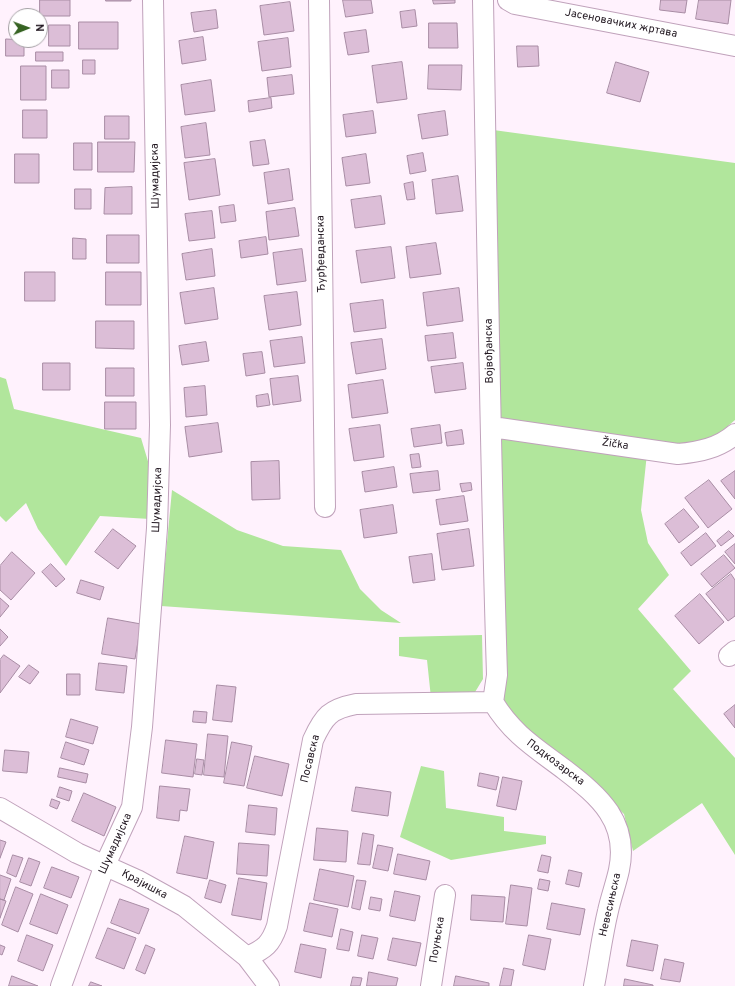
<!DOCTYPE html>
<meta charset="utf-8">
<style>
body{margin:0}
#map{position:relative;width:735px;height:986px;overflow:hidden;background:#fff2fd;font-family:Overpass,sans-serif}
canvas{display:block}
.north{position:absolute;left:8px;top:8px;width:40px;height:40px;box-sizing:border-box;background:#fff;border:1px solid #a6a2a6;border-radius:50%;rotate:89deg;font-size:11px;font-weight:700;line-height:16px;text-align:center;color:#211720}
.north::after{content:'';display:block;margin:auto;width:14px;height:18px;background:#366322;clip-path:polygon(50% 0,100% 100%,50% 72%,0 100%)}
</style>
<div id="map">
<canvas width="735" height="986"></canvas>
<div class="north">N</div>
</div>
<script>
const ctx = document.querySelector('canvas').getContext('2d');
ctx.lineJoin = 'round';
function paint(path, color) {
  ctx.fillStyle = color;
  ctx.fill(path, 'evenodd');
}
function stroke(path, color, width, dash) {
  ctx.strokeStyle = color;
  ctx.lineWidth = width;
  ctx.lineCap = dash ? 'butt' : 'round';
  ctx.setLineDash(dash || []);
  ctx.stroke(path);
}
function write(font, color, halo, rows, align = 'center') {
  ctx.font = font + ' Overpass,sans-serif';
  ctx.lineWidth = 3.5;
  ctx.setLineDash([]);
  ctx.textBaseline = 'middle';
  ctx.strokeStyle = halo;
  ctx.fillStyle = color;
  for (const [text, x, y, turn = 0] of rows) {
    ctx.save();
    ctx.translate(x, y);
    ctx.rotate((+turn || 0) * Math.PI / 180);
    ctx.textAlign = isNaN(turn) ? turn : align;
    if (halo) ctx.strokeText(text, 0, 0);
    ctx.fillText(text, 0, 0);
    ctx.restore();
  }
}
const green = new Path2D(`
 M486 129 735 163V420L715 437 696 444H648L641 510 648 543 669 575 638 609 691 671 673 689 735 758V855L702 803 633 851 624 814 581 774 504 710Z
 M0 377 6 379 14 409 141 438 150 468V519L100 516 66 566 38 529 26 503 6 522 0 516Z
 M172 490 237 530 283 546 341 550 360 589 381 610 401 623 161 606Z
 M482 635 483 679 472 697 431 698 427 660 399 656V637Z
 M421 766 444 771 446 808 504 817V831L546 836V844L451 860 400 837Z`);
const building = new Path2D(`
 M40 0H70V16H40Z
 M106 0H131V1H106Z
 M343 0H371L373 13 346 17Z
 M433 0H455V3L434 4Z
 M661 0H687L685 13 660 10Z
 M699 0H731L728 24 696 19Z
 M290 2 294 31 264 35 260 6Z
 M216 10 218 28 194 32 191 13Z
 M415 10 417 26 402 28 400 12Z
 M79 22H118V49H79Z
 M429 23H457L458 48H429Z
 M49 25H70V46H49Z
 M366 30 369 52 348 55 344 33Z
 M203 37 206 60 182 64 179 41Z
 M288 38 291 67 262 71 258 42Z
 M6 39 24 40V56H6Z
 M517 46H538L539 66 518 67Z
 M36 52H63V61H36Z
 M83 60H95V74H83Z
 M402 62 407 99 377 103 372 66Z
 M616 62 649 72 640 102 607 93Z
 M429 65H462L461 90 428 89Z
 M21 66H46V100H21Z
 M52 70H69V88H52Z
 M292 75 294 94 269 97 267 78Z
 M211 80 215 111 185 115 181 85Z
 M271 98 272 108 249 112 248 101Z
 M23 110H47V138H23Z
 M373 111 376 133 346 137 343 115Z
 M445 111 448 135 422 139 418 115Z
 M105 116H129V139H105Z
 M206 123 210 155 185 158 181 127Z
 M265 140 269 164 253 166 250 142Z
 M98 142H135L134 172H98Z
 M74 143H92V170H74Z
 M423 153 426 171 410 174 407 156Z
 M15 154H39V183H15Z
 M366 154 370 183 346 186 342 158Z
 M215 159 220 195 189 200 184 163Z
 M289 169 293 200 268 204 264 173Z
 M458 176 463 211 436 214 432 180Z
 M413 182 415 199 407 200 404 184Z
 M132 187V214H104L105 188Z
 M75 189H91V209H75Z
 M381 196 385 224 355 228 351 200Z
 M234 205 236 221 221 223 219 207Z
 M295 208 299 236 269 240 266 212Z
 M212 211 215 238 189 241 185 214Z
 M107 235H139V263H107Z
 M266 237 268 254 241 258 239 241Z
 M73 238 86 239V259H73Z
 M436 243 441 274 410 278 406 247Z
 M391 247 395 278 361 283 356 251Z
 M212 249 215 276 186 280 182 254Z
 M302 249 306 281 277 285 273 253Z
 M25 272H55V301H25Z
 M106 272H141V305H106Z
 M214 288 218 319 185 324 180 293Z
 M459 288 463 321 427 326 423 293Z
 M297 292 301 325 269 330 264 296Z
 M383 300 386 328 354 332 350 304Z
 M96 321H134V349L96 348Z
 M453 333 456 358 428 361 425 336Z
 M302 337 305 363 274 367 270 341Z
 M382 339 386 369 356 374 351 343Z
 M206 342 209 361 182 365 179 346Z
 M262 352 265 373 246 376 243 354Z
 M43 363H70V390H43Z
 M463 363 466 389 435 393 431 367Z
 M106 368H134V396H106Z
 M298 376 301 401 273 405 270 379Z
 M383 380 388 413 352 418 348 385Z
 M205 386 207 415 186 417 184 388Z
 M268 394 270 405 257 407 256 396Z
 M105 402H136V429H105Z
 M218 423 222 452 189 457 185 427Z
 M380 425 384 457 354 461 349 429Z
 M440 425 442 443 414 447 411 429Z
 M462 430 464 444 447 446 445 433Z
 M419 454 421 467 412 468 410 455Z
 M279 461 280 499 252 500 251 462Z
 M394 467 397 487 365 492 362 472Z
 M438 471 440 490 413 493 410 474Z
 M735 471V499L721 481Z
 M709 480 732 509 708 528 685 498Z
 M471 483 472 490 462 492 460 484Z
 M464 496 468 521 440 525 436 500Z
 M393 505 397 533 364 538 360 510Z
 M684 509 699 527 679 543 665 524Z
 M113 529 136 546 118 569 95 552Z
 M469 529 474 566 442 570 437 534Z
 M729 531 734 536 721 546 717 541Z
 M706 533 716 546 691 566 681 553Z
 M735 544V564L725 552Z
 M12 552 35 573 11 600 0 590V566Z
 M432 554 435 580 413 583 409 557Z
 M724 555 735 568 712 587 701 574Z
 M51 564 65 579 56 587 42 572Z
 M731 574 735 580V616L728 621 706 594Z
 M81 580 104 587 100 600 77 593Z
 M700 594 724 622 699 644 675 616Z
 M0 598 9 606 0 617Z
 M108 618 141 624 135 659 102 654Z
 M0 629 8 637 0 646Z
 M4 655 20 666 0 693V660Z
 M99 663 127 666 124 693 96 690Z
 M29 665 39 672 30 684 19 677Z
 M67 674H80V695H67Z
 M217 685 236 687 232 722 213 720Z
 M735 705V728L724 714Z
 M194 711 207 712 206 723 193 722Z
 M71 719 98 727 93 744 66 737Z
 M208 734 228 736 224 777 204 775Z
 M166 740 197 744 193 777 162 773Z
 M66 742 89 750 84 765 61 758Z
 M232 742 252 746 244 786 224 783Z
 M5 750 29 752 27 773 3 771Z
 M255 756 289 764 282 796 247 788Z
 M197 759 204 760 202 775 195 774Z
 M60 768 88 774 86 783 58 777Z
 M480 773 499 777 496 790 478 786Z
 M503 777 522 781 516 810 497 806Z
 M160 786 190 789 187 811 180 810 179 821 157 818Z
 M60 787 72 791 69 801 57 797Z
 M356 787 391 792 388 816 352 811Z
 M84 793 116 807 104 836 72 821Z
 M52 799 60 802 57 809 50 806Z
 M249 805 277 808 275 835 246 832Z
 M317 828 348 831 346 862 314 860Z
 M363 833 374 835 370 865 358 864Z
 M185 836 214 842 207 879 177 873Z
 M0 840 6 842 0 858Z
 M239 843 269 845 267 876 237 874Z
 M378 845 393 848 388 871 373 868Z
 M398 854 430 861 426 880 394 874Z
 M13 855 23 858 16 877 7 873Z
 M542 855 551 857 548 873 538 871Z
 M29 858 40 862 31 886 20 882Z
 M52 867 79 877 71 898 44 888Z
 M320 869 354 876 348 907 314 900Z
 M569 870 582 873 579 887 566 884Z
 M0 875 11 879 4 900 0 899Z
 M239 878 267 883 261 920 232 915Z
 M540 879 550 881 548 891 538 889Z
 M210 880 226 885 221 903 205 898Z
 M357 880 366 881 360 910 352 908Z
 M511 885 532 888 527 926 506 924Z
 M16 887 33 894 18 932 2 925Z
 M395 891 420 896 415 921 390 916Z
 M41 894 68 905 57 934 30 924Z
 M472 895 505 897 503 922 471 920Z
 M371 897 382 899 380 911 369 909Z
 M0 899 6 901 0 918Z
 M120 899 149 909 139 934 111 923Z
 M310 903 338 909 332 937 304 931Z
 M552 903 585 909 580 935 547 929Z
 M108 928 136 938 124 969 96 958Z
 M341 929 353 932 349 951 337 949Z
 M27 935 53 945 43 971 18 961Z
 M362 935 378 938 373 959 358 956Z
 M529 935 551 939 545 970 523 965Z
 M393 938 421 943 416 966 388 960Z
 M632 940 658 945 653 971 627 966Z
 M301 944 326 949 321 978 295 972Z
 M0 945 5 947 2 955 0 954Z
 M146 945 155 949 145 974 136 970Z
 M665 959 684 963 680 982 661 979Z
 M504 968 514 970 511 986H500Z
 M369 972 398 978 396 986H367Z
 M12 976 38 986H9Z
 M456 976 489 983V986H454Z
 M353 977 362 978 360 986H351Z
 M625 979 653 985V986H624Z
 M91 982 102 986H89Z`);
const street = new Path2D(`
 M319 0 325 507
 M483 0C487 225 490 450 497 675L493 702
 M508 0 515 4 735 46
 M492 427 678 454C699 452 719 448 735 434
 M729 656 735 651
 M493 702C513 735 536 748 565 770 600 797 629 822 619 870 616 884 611 897 608 911 602 936 599 961 594 986
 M0 808 77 853 137 880 184 906 247 957 269 986
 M247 957C265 949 271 944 277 926L313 740C324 716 330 709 356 704L493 702
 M61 986 105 865 132 807 142 727 157 528 160 425 153 0
 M431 986 445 895`);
const streetNames = [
 ["Јасеновачких жртава",621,24,11],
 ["Шумадијска",156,176,-91],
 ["Ђурђевданска",322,254,-91],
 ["Војвођанска",490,351,-91],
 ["Žička",615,445,8],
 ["Шумадијска",158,500,-88],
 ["Посавска",311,759,-76],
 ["Подкозарска",555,763,37],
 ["Шумадијска",116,844,-66],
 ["Крајишка",144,885,28],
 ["Невесињска",611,905,-77],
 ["Поуњска",438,940,-81]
];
paint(green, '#b1e69c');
paint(building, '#dcbed7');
stroke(building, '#a88ca4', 1);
stroke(street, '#c0a2bb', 22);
stroke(street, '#fff', 20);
write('11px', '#211720', '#fff', streetNames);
</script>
